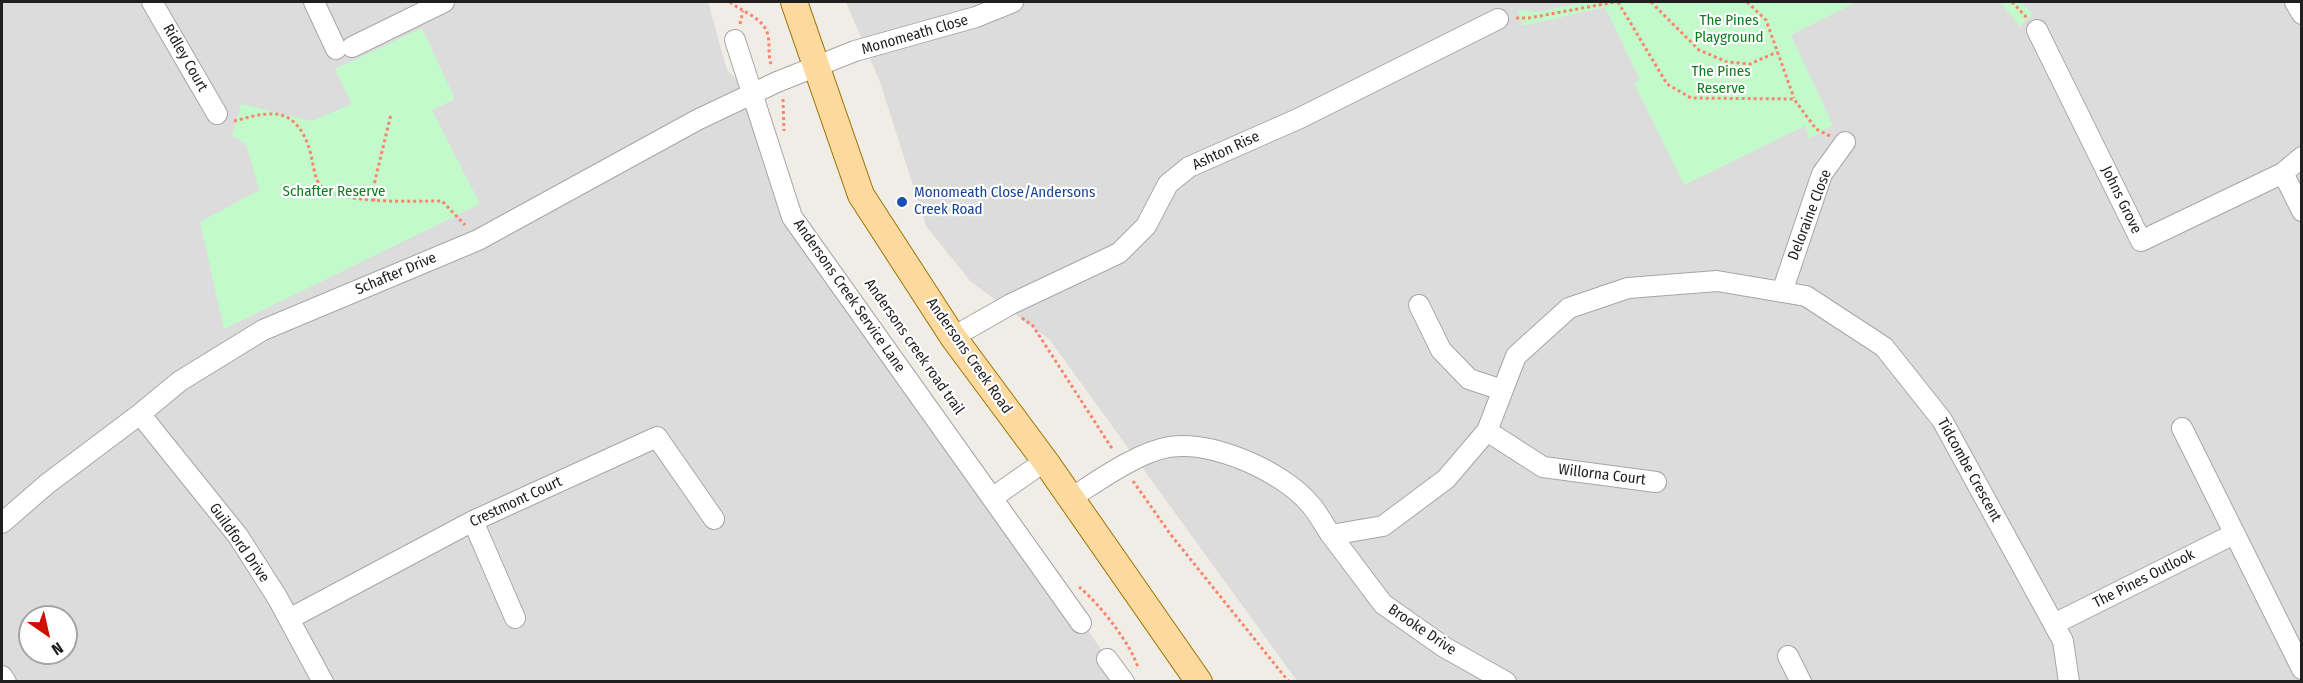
<!DOCTYPE html>
<style>
body{margin:0}
#map{position:relative;width:2303px;height:683px;overflow:hidden;background:#f0ede6;font-family:"Fira Sans Condensed",sans-serif}
canvas{display:block}
.frame{position:absolute;inset:0;border:3px solid #1f1f1f;pointer-events:none}
.north{position:absolute;left:18px;top:605px;width:60px;height:60px;box-sizing:border-box;background:#fff;border:2px solid #a5a5a5;border-radius:50%;rotate:146deg;font-size:16px;font-weight:700;line-height:24px;text-align:center;color:#1f1f1f}
.north::after{content:'';display:block;margin:auto;width:21px;height:27px;background:#cf0f00;clip-path:polygon(50% 0,100% 100%,50% 72%,0 100%)}
</style>
<div id="map">
<canvas width="2303" height="683"></canvas>
<div class="frame"></div>
<div class="north">N</div>
</div>
<script>
const ctx = document.querySelector('canvas').getContext('2d');
ctx.lineJoin = 'round';
function paint(path, color) {
  ctx.fillStyle = color;
  ctx.fill(path, 'evenodd');
}
function stroke(path, color, width, dash) {
  ctx.strokeStyle = color;
  ctx.lineWidth = width;
  ctx.lineCap = dash ? 'butt' : 'round';
  ctx.setLineDash(dash || []);
  ctx.stroke(path);
}
function write(font, color, halo, rows, align = 'center') {
  ctx.font = font + ' "Fira Sans Condensed",sans-serif';
  ctx.lineWidth = 4.5;
  ctx.setLineDash([]);
  ctx.textBaseline = 'middle';
  ctx.strokeStyle = halo;
  ctx.fillStyle = color;
  for (const [text, x, y, turn = 0] of rows) {
    ctx.save();
    ctx.translate(x, y);
    ctx.rotate((+turn || 0) * Math.PI / 180);
    ctx.textAlign = isNaN(turn) ? turn : align;
    if (halo) ctx.strokeText(text, 0, 0);
    ctx.fillText(text, 0, 0);
    ctx.restore();
  }
}
const residential = new Path2D(`
 M2 2H708L727 70 753 94 792 217 1124 681H2ZM30 617H66V653H30Z
 M846 2H2301V681H1297L1049 339 971 282 926 226 880 82Z`);
const park = new Path2D(`
 M1584 2H1856L1791 35 1833 125 1809 139 1805 126 1684 185 1634 83 1640 80 1605 7 1522 26 1518 10 1538 12Z
 M2000 2H2021L2032 14 2020 26Z
 M422 28 455 99 432 110 480 204 224 329 200 222 259 190 246 144 232 136 241 104 311 121 352 104 335 69Z`);
const path = new Path2D(`
 M730 2C742 12 765 18 768 36 770 45 768 55 771 64
 M1618 2 1667 84 1691 98 1794 99 1816 129 1830 136
 M1651 2 1699 50 1727 62 1750 64 1777 52
 M1747 2 1766 20 1794 98
 M2012 2 2027 18
 M1516 18H1529L1615 2
 M740 24 743 11
 M783 99 784 131
 M234 121C246 118 258 114 270 114 296 112 308 138 312 160 314 168 315 180 321 186 341 205 415 201 442 201L465 225
 M374 201V185L391 114
 M1022 318 1033 326 1113 450
 M1133 481 1171 535 1289 682
 M1079 587C1098 602 1132 645 1138 668`);
const minor = new Path2D(`
 M152 2 217 114
 M314 2 336 49
 M2295 2 2302 14
 M2037 30 2141 241 2283 173 2302 157
 M735 40 792 217 1081 623
 M352 47 444 2
 M2283 173 2302 211
 M1782 292 1822 174 1845 142
 M1419 305 1441 350 1469 379 1502 390
 M953 337 1011 304 1119 253 1146 226 1168 184 1189 167 1300 118 1498 19
 M140 414 238 536 277 597 323 682
 M2182 428 2302 669
 M1487 431 1543 467 1656 482
 M992 498 1045 461
 M1071 498C1098 481 1138 452 1169 447 1212 440 1282 471 1310 504 1318 513 1324 525 1331 535L1383 526 1446 479 1487 431 1516 356 1569 308 1628 288 1717 281 1806 296 1884 347 1942 420 2063 641 2069 682
 M473 521 515 618
 M2 523 47 484 140 414 180 381 263 330 478 240 697 120 777 82 855 51 976 17 1013 2
 M1331 535 1383 604 1444 647 1506 682
 M289 619 473 521 657 437 714 519
 M2054 624 2234 534
 M1788 656 1801 682
 M1107 659 1124 682
 M2 676 6 682`);
const major = new Path2D(`
 M794 2 861 195 953 337 1045 461 1199 682`);
const markers = [
 [902,202,6,"#1a4fb4"]
];
const parkNames = [
 ["The Pines",1729,21],
 ["Playground",1729,38],
 ["The Pines",1721,72],
 ["Reserve",1721,89],
 ["Schafter Reserve",334,192]
];
const streetNames = [
 ["Monomeath Close",915,35,-16],
 ["Ridley Court",185,58,60],
 ["Ashton Rise",1226,151,-25],
 ["Johns Grove",2121,200,64],
 ["Deloraine Close",1810,215,-69],
 ["Schafter Drive",396,274,-23],
 ["Andersons Creek Service Lane",849,296,55],
 ["Andersons creek road trail",914,347,55],
 ["Andersons Creek Road",969,356,55],
 ["Tidcombe Crescent",1969,470,61],
 ["Willorna Court",1602,475,7],
 ["Crestmont Court",516,502,-25],
 ["Guildford Drive",239,543,55],
 ["The Pines Outlook",2144,579,-27],
 ["Brooke Drive",1422,630,34]
];
const transitNames = [
 ["Monomeath Close/Andersons",914,193],
 ["Creek Road",914,210]
];
paint(residential, '#dddcdc');
paint(park, '#c3facb');
stroke(minor, '#a6a6a6', 22);
stroke(major, '#9b7200', 28);
stroke(path, '#fa856d', 3, [3, 3]);
stroke(minor, '#fff', 20);
stroke(major, '#fcda9f', 26);
for (const [x, y, r, color] of markers) {
  const dot = new Path2D();
  dot.arc(x, y, r, 0, 2 * Math.PI);
  ctx.fillStyle = color;
  ctx.fill(dot);
  stroke(dot, '#fff', 2);
}
write('15px', '#0c7f1d', '#fff', parkNames);
write('15px', '#1f1f1f', '#fff', streetNames);
write('15px', '#164399', '#fff', transitNames, 'left');
</script>
